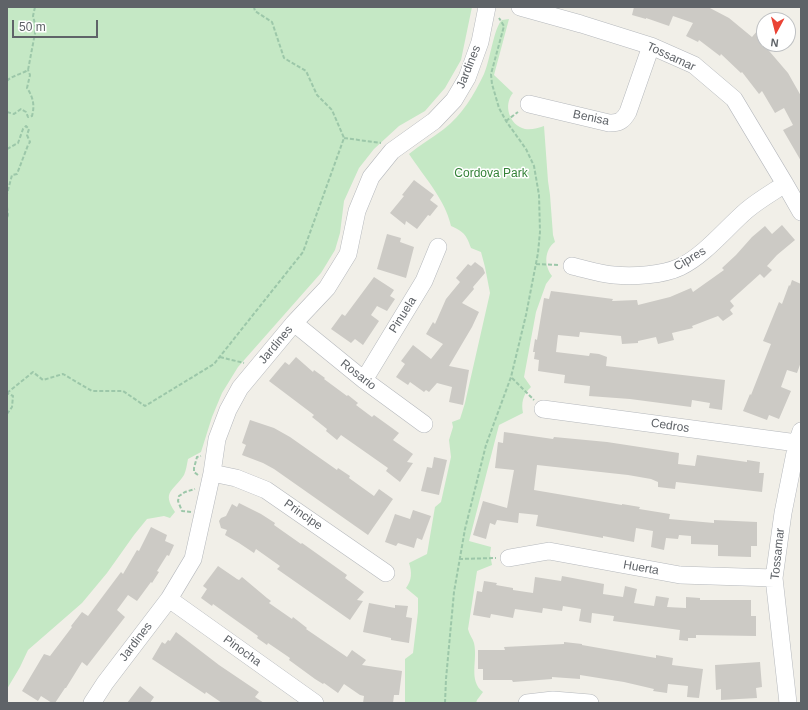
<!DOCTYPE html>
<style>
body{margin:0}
#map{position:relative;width:808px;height:710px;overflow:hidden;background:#f1efe8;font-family:Arial,sans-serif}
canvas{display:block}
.frame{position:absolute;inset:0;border:8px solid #5f6368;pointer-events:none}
.north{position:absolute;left:756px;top:12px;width:40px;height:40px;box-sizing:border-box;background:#fff;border:1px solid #bfc1c3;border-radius:50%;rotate:187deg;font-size:11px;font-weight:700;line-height:16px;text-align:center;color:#5f6368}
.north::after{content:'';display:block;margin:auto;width:14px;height:18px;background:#ea4335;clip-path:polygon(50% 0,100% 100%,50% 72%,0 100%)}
.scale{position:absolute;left:12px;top:20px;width:86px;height:18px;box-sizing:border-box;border:2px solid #5f6368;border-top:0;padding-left:5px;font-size:12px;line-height:14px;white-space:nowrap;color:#5f6368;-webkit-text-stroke:3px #fff;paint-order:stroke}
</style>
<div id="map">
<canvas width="808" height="710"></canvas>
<div class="frame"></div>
<div class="north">N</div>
<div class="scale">50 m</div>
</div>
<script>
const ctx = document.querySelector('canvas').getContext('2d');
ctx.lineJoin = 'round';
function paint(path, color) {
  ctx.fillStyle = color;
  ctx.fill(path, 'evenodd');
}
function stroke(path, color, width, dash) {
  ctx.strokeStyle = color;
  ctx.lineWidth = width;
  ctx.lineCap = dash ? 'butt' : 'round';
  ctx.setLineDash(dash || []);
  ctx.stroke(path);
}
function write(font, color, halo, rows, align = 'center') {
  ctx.font = font + ' Arial,sans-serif';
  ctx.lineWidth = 3;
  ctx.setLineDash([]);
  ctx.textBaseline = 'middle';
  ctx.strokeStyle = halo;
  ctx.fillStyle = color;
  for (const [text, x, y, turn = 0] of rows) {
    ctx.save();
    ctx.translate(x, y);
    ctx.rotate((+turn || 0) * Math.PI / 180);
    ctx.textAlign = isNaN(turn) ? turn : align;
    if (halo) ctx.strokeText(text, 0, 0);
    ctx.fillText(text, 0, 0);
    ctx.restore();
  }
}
const green = new Path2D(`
 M7 7H472L461 60 445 88 425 111 399 126 374 149 359 168 344 201 340 233 335 250 321 273 238 367 222 393 212 417 201 452 188 459C187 464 186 471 184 475 174 491 161 491 175 512L170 518 164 516 147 519 134 535 107 573 82 603 28 650 20 667 7 689Z
 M509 19 494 75 513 93C503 105 509 125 525 129 532 130 538 128 544 126L548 181 550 195 553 235 555 242C544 250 544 266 552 276L546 284 536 312 524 377 531 387C523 394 521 403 523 413L499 425 469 541 491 547 490 554 492 565 477 571 468 629C469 634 473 639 474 643 478 660 468 681 483 692L477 700 476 703H405V659L413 653 418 612V598L406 588C412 580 412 572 409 563L427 554 435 507 441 502 451 457 449 440 453 427 452 422 460 419 465 403 490 293 485 267 481 252 471 248C466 234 464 232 451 226 445 199 424 177 409 154 420 145 432 138 444 129 462 115 474 95 484 74 490 61 494 27 502 20Z`);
const building = new Path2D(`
 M634 7H708L729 18 752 37 758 30 764 36V45L788 73 801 96V161L783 130 793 125 784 108 775 113 762 91 759 94 742 72 741 73 721 54 720 56 699 40 698 42 686 36 693 23 673 16 669 26 646 18V19L632 15Z
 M414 180 434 195 430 200 438 206 430 216 428 215 417 229 406 221 405 225 390 213 404 196 402 195Z
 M782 225 795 240 777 255 767 266 772 270 764 278 760 274 730 301 734 306 730 310 733 314 723 321 718 316 692 326 693 328 672 333 674 340 658 344 656 337 638 341V343L622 344 621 336 580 332 579 337 558 335 556 352 589 356 590 353 599 354 607 357 606 366 725 380 722 410 709 408 710 403 692 400 691 407 630 399 589 396 590 386 564 383 565 375 538 371 539 360 534 359 535 352H533L535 339 537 340 544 298 549 299 551 291 613 299 612 301 637 300 638 305 670 297 691 288 693 292 724 270 722 268 736 255 752 237 765 226 772 234Z
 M387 234 401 238 400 242 414 247 406 278 377 269Z
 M475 262 483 268 485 273 473 287 474 289 462 303 479 312 472 327 449 366 469 370 463 405 449 402 452 387 437 383 429 392 426 390 424 392 410 382 408 385 396 377 405 364 401 361 413 345 431 359 443 344 426 334 433 322 435 324 446 299 460 282 456 278 468 264 471 266Z
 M374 277 394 290 390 296 395 299 387 311 377 306 371 315 379 321 363 345 355 339 351 343 331 329 342 314 345 316Z
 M792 280 801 284V362L797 373 787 370 781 387 791 391 779 419 769 415 767 420 743 411 750 394 751 395 771 344 763 341 779 302 782 304 789 285 790 286Z
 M296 357 313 372 314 370 325 378 324 379 347 396 348 395 358 403 356 405 372 417 374 415 399 433 393 440 413 454 407 462 413 463 400 482 386 471 388 468 341 435 337 440 326 431 327 429 312 417 314 415 269 381 285 362 289 365Z
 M250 420 274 428 290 437 337 470 338 468 350 476 349 478 374 496 379 489 393 499 368 535 274 469 263 463 242 455 246 445 242 443Z
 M504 432 553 439 554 437 607 442 679 453 678 464 695 466 697 455 747 462V460L760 462 759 473H764L762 492 676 482 675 489 658 487V482L651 479 628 475 537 465 534 490 622 505V504L640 507 639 509 670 514 669 519 714 523V520L757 522V546H751V557L718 556V545L691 544V536L679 535 678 539 666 538 664 550 651 547 653 531 636 528 634 542 603 536V538L536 526 538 515 519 513 518 523 497 520 495 525 490 523 486 539 473 535 483 501 507 508 514 470 495 468 498 442 503 443Z
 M434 457 447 460 439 495 421 491 427 467 432 468Z
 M239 503 261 514 275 523 274 525 301 544 302 543 347 575 345 578 364 592 357 600 363 601 350 620 277 569 280 566 256 549 254 553 239 543 225 535 227 530 221 528 219 521 221 518 226 516 232 504 237 507Z
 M413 510 431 516 422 540 417 538 414 548 398 543 396 546 385 542 395 514 410 519Z
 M151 527 167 535 165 541 174 545 169 556 167 555 157 571 159 572 152 583 151 582 137 601 128 595 117 610 125 617 87 666 82 662 66 688H65L55 703H52L41 696 38 701 22 691 44 654 50 656 72 627 71 626 82 612 88 616 121 572 123 574 137 550 139 551Z
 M218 566 237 579 239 580 242 577 267 598 271 601 269 603 292 619 293 617 307 628 306 629 347 657 352 650 366 660 362 665 402 671 399 695H394L393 703H363L364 696 360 695 344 684 338 693 324 683 323 684 315 679 289 660 290 658 268 643 267 645 257 638 258 636 213 604 212 606 201 598 207 589 203 586Z
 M562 576 604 584 603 594 623 597 625 586 637 589 634 603 654 606 656 596 669 598 667 607 686 608V597L700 598V600H751V616H756V636L696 635V638H688V641L679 640 680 630 613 621 614 616 592 613 591 623 579 621 581 609 563 606 562 611 543 608 542 613 515 609 513 618 491 614 490 618 473 615 477 591 482 592 484 581 497 583 496 585 513 588V590L533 593 535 577 561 581Z
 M369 603 395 608V605L408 606 406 617 412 618 409 643 391 640V638L363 632Z
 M176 632 219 665 259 692 255 697 264 703H222L206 692 205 694 152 659 162 642 165 644 168 640 170 641Z
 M564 642 582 644V645L656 658V655L673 658 672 665 703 669 699 698 687 697 688 686 668 684 667 693 653 691 654 689 624 682 580 675V679L552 677V679L513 682 512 680H483V669H478V650H505L504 647 564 644Z
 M760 662 762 687 756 688 757 698 721 700V689L716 690 715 665Z
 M140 686 154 697 150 703H127Z`);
const path = new Path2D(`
 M7 81C11 76 22 74 28 70L36 28 33 16 35 7
 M7 112 14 114 21 109 26 112 28 117 32 116C35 105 33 97 27 88L30 75 28 70
 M506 121 518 112
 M344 138 381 143
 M7 149 18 143 23 129 26 126 29 129 27 135 30 142 28 145 17 174 12 175 7 194
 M7 207 8 215 7 218
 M536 264 559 265
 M220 357 244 363
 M512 378 534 400
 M7 393 33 372 43 380 63 374 92 391H123L145 406 214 364 303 252 344 138 332 110 317 95 306 71 284 58 272 22 255 11 254 7
 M7 414 12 407 13 396 7 393
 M198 475 194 472V468L197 457 201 456
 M191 512 182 511 178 501 179 496 185 492 195 489
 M459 559 496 558
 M445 703 446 679 454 592 465 529 486 445 511 377 526 315 538 253 540 232 539 195 534 166 526 149 506 121 499 108 492 84 491 74 504 26 499 18`);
const minor = new Path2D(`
 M520 7 581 24 651 46 694 65 734 99 785 184 801 212
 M529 104 609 123C619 123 623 121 628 112L651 46
 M572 266C585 269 600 274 614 275 633 277 663 275 680 267 705 255 726 228 747 210 759 200 773 192 785 184
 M294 323 364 380 424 424
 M364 380 424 281 438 247
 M543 409 797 443
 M212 473 236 478 266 490 386 573
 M509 558 549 551 680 575 774 578
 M169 599 315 703
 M92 703 105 683 169 599 193 559 212 473 217 439 228 410 240 388 294 323 327 288 348 254 357 211 371 177 392 151 434 121 454 100 467 78 480 42 487 7
 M527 703 553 700 590 703
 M788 703 774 578 783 513 797 443 801 431`);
const streetNames = [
 ["Tossamar",671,57,25],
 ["Jardines",469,67,-68],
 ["Benisa",591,118,12],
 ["Cipres",690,259,-31],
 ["Pinuela",403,315,-58],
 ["Jardines",276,345,-50],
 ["Rosario",358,375,38],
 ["Cedros",670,426,8],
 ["Principe",303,515,35],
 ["Tossamar",778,554,-84],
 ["Huerta",641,568,10],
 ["Jardines",136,642,-53],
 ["Pinocha",242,651,36]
];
const parkNames = [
 ["Cordova Park",491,174]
];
paint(green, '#c5e8c5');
paint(building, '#cccac5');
stroke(minor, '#b5b8bc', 18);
stroke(path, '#9cc7a9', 2, [4, 2]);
stroke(minor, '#fff', 17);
write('12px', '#5f6368', '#fff', streetNames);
write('12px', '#348238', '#fff', parkNames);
</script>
